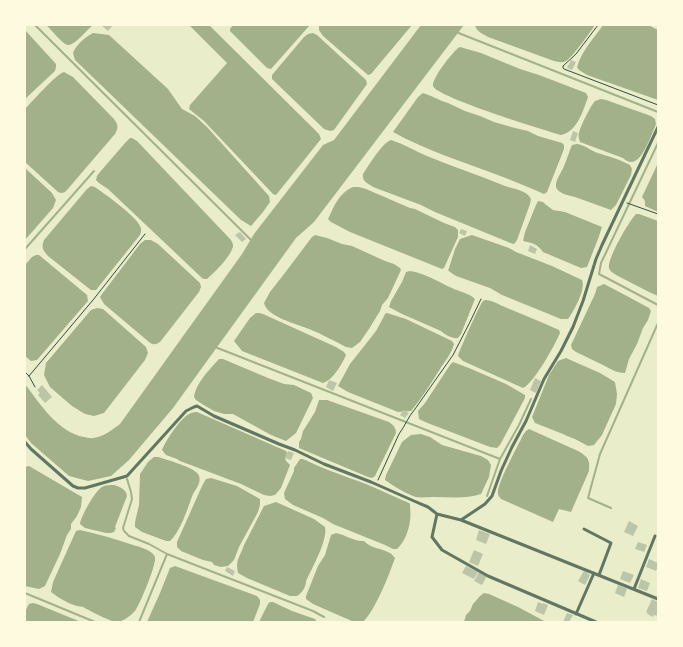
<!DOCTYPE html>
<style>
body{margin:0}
#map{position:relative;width:683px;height:647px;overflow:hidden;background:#e9edc9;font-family:"Crimson Pro",serif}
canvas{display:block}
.frame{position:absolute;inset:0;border:26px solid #fefae0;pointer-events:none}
</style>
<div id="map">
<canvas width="683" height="647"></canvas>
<div class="frame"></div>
</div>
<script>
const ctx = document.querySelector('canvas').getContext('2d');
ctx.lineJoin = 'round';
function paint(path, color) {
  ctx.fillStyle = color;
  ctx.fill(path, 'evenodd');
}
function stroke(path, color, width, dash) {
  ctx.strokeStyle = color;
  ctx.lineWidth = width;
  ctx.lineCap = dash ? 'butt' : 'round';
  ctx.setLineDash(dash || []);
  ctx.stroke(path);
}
const water = new Path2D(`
 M46 25H93C88 29 74 46 68 45 62 44 51 29 46 25Z
 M189 25H209L319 134 321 139 276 195 273 194 204 121 189 109 190 105 227 63Z
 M233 25H310L271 69 267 68 230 31V29Z
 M319 25H412L371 74 368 75 323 36 319 30Z
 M421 25H464L314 222 296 238 173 408 129 460 111 476 88 481 69 476 31 443 25 435V384C39 403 59 433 84 437 86 437 90 439 93 438 103 437 112 430 120 424L242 254 254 234 323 145 334 140Z
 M475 25H595C591 31 572 58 566 61 562 63 558 62 554 61L488 37C483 34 476 31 475 25Z
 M603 25H648L658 30V100L587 75 579 70 577 67C581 52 594 38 603 25Z
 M25 30 56 64V67L55 71 25 99Z
 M93 33 109 35 168 89 182 109 195 116 207 127 269 196 270 202 263 212 251 226 241 220 75 60 73 53C76 45 85 37 93 33Z
 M313 33 317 35 366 80 367 84 334 130 330 131 324 129 272 79V75L304 37 308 34Z
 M460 47 481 53 520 69 539 75 586 93 588 97C583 111 577 132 561 135 544 130 436 97 433 86 432 78 452 53 458 48Z
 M64 72 73 77 113 118C118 124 119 127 115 134L67 190C64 193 62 194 58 192L25 162V109C33 101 55 75 64 72Z
 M423 93 431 96 442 101 448 103 465 111 480 116 494 122 515 128 528 131 538 136 562 143 564 145V149L547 192 544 194C528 187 512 180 495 174 461 161 425 150 393 132L418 97Z
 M601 99 606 100 651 116 655 119 656 124C652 133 643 161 632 162 628 162 625 160 623 158L580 142C579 139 578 136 579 133 580 127 591 105 595 101 598 100 598 100 601 99Z
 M130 138H132L137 141 231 240C233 244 234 246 232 249 230 257 213 274 207 279H204L202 278 108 189 99 183 96 180 97 176 100 172 125 143Z
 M391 140C404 144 415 151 427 156 453 167 479 175 505 186 513 189 527 190 531 199L530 204 517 240 515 243 513 244 435 212 421 205 373 187C367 183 362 181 363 174 369 165 382 143 391 140Z
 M577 144C584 145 589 149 595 152 607 156 619 159 630 165L632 169 631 175 616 205 611 210 575 197C570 196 557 193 556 187 555 180 562 172 564 166 567 159 569 152 572 145Z
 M658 163V212L645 206V201L642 197Z
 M25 168 52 193 56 200 53 208 25 240Z
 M91 186 95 187C106 195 135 215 140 226 142 230 141 232 140 235L96 290H91L87 287 48 256C43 250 41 248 44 240L87 189Z
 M353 187H359L366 189 410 208 415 209 444 223 455 227 458 230V237L444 268 442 269 350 232 331 222 328 219C335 205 338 194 353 187Z
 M538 201 543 202 545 204 553 210 565 212 602 227 598 239 587 267 581 268 543 252C537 244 533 243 523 241L525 232 536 205Z
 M636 214H639L658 221V296L649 292 618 276C615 274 610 272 609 268 607 259 629 221 636 214Z
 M315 235 327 238 342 244 352 246 385 261 394 264 400 268 401 270 388 298 382 305 380 311 369 329 360 342 352 348 346 347C334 341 322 334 309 329 297 324 267 317 264 303L270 292 277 283 281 278 312 237Z
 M472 235 509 248 516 252 552 266 582 280C586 289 574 311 568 319H561L502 295 490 288 456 276 450 272 448 270 449 268 455 249 460 239Z
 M145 240H151L158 244 200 283 201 287 199 292 160 342C155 345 153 345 149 342L104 304 100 297 102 294 140 244Z
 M36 255H39L87 295 88 301 37 360 31 361 25 356V265L32 257Z
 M410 271C425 273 438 282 452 288 460 292 469 293 475 299L461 334 458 338C453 339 445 335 441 331L402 314 389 307 391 301 402 282 406 272Z
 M604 284 625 295 649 308 651 311 648 320 643 328 637 344 629 359 625 373C616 373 611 369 603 365 594 361 585 356 576 352L572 349 571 345 595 294 597 287Z
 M486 300C494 301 500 305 507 308 524 315 542 322 559 330L560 333C555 345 534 383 523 388L463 361 458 356C459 351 480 304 483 301 484 300 485 300 486 300Z
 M97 308 103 309 146 347 148 353 145 360 104 413 94 416 85 414 72 406 50 387 44 375 46 363 91 310Z
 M256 313H259L263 314 336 347 344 352 346 355C342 364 333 380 323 383L242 351 234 341 250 318Z
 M387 313 406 319 452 341 454 344C452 353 445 361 440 369 431 383 422 398 411 411L398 412 348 392 338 386 350 364 376 331 382 320 385 314Z
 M566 358 600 373 615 382 617 394 616 404 602 435 594 445 588 446 575 439 567 436 563 434 535 423 532 417 549 375 558 361Z
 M219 359H223L268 378 284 384 294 385 311 393 313 398 296 433 286 441 271 435 233 414H224L214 411 202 404 196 400 194 397C196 383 210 369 219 359Z
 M453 362 469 368 506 384 525 395V398L500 445 497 448 490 447 425 422 419 419 418 411 425 403 450 365Z
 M319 400H327L389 422C393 425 396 427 396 433L375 476 372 478 368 477 299 448V442L301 439 303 431 315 412Z
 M197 412 286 451 287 453C284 460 285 460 290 465L281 488 275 495 270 496 264 495 241 484 180 461 177 459 166 455 162 450C166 440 181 417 191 413 193 412 195 412 197 412Z
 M529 429 578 451C588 457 590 459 589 471L571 512 559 509 553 522 501 499C499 496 498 496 498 493 497 483 518 446 523 435L526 431Z
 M421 434 430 437 442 445 481 456 488 460 491 465 489 477 481 494C466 499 450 497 435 497 429 497 421 498 416 497 407 494 393 486 385 480L386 475 402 442 411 435Z
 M154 457H158C167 460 193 467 198 474 200 477 200 480 199 483 198 487 195 490 193 494 188 507 181 531 170 541H166L142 532 135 527V522L139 505 140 474 148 462Z
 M300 459H303C323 469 345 476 366 484 381 490 394 497 409 503L410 504C410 510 411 516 410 521 409 530 404 543 397 549H393L385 545 333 524 323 518 293 505 285 499 284 493 294 471V468Z
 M29 466 82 497 81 507 77 516 71 524V529L67 535 60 554 45 586 39 589 25 586V467Z
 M211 478 237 486 260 499V505L258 512 239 547 234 560 228 566 221 567 214 565 212 562 203 560 181 551 177 547V542L202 486 206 479Z
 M114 485C120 487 126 489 127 496L115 527 116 528 114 532 111 533H106L85 528 80 524C81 516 95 491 102 487 105 485 110 485 114 485Z
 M276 502 314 519 325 527C328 540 312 568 306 581 306 587 302 593 297 596H290L247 578 238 573C235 560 240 557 244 545L264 506Z
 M80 530C98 534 116 539 133 545 140 547 148 549 153 554 155 556 155 557 155 559 155 568 140 604 135 611 130 616 124 621 117 622 111 622 90 611 83 607 72 606 60 599 51 592L53 582 76 531Z
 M336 533C346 535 355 542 364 541 371 549 382 548 390 553 392 554 393 556 395 558 389 575 376 609 363 622H354L313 604 306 599V596L318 566 325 555 331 535Z
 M175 566 257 596 260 600V604L253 622H147L160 593 170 568Z
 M484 593 489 594 518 607 546 622H464L466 615 470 611 473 604 480 596Z
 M270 602H273L292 611 315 619 317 622H259L268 604Z
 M33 603 37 604 81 622H25C25 615 25 610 29 604Z`);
const stream = new Path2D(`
 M35 25 252 241
 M456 32 658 112
 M658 143 601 263 599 274 658 305
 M25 249 94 171
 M215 347 500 459
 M127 479 131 492 132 499 123 528 124 531 129 536 149 544 167 554 139 622
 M487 496 500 459 519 425 531 399
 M611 508 588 498 600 454 658 323
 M167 554 313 611 324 617
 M25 593 95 622`);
const building = new Path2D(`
 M101 25H113L108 31Z
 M571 60 576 62 572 70 567 68Z
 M573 131 578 133 575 142 570 140Z
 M461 229 467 231 465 236 459 233Z
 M240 232 246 239 242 242 235 235Z
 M530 245 537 249 535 254 528 251Z
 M535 378 541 381 536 393 530 390Z
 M329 380 337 383 333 391 326 387Z
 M42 385 52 397 45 403 38 395 40 393 37 390Z
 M403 410 409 413 405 418 400 415Z
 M288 451 294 453 291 460 285 458Z
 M629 521 638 526 633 536 624 532Z
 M479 530 490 534 486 544 476 540Z
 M638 542 647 545 644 552 635 549Z
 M474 550 483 554 478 566 469 562Z
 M649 559 658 563V567L656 571 646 567Z
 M466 566 478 572 474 579 462 573Z
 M227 567 235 571 233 576 225 571Z
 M584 571 590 575 585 585 578 581Z
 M623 571 634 575 630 583 620 579Z
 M479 572 487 576 482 585 474 581Z
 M641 579 650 583 647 591 638 588Z
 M618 585 627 589 624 597 615 593Z
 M652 599 658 602V616L654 615 653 617 647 614 648 613 646 612Z
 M538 602 543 604V603L548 605 544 615 535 611Z
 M567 613 573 615 569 622H563Z`);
const path = new Path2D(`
 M598 25 576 54 563 66V68L564 69 658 105
 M627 203 658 214
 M25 372 29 376 35 387
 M29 376 93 300 145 234
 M378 480 399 434C405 426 408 417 415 409L453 355 470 322 481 299`);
const minor = new Path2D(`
 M25 442 31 449 73 486 78 488H85L127 476 186 411 194 407 197 406 214 416 279 444 295 450 324 464 371 482 414 501 428 507 437 514 461 520 485 504 492 496 501 471 512 447 526 421 544 379 561 351 573 327 583 301 596 259 602 245 658 127
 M437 514 432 537 442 550 488 576 596 622
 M461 520 658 599
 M584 529 611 543 599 575
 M634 589 655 536
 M576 614 594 573`);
paint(water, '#a3b18a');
stroke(stream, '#a3b18a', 2);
paint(building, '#bcc5a7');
stroke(path, '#344e41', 1);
stroke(minor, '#617663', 3);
</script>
